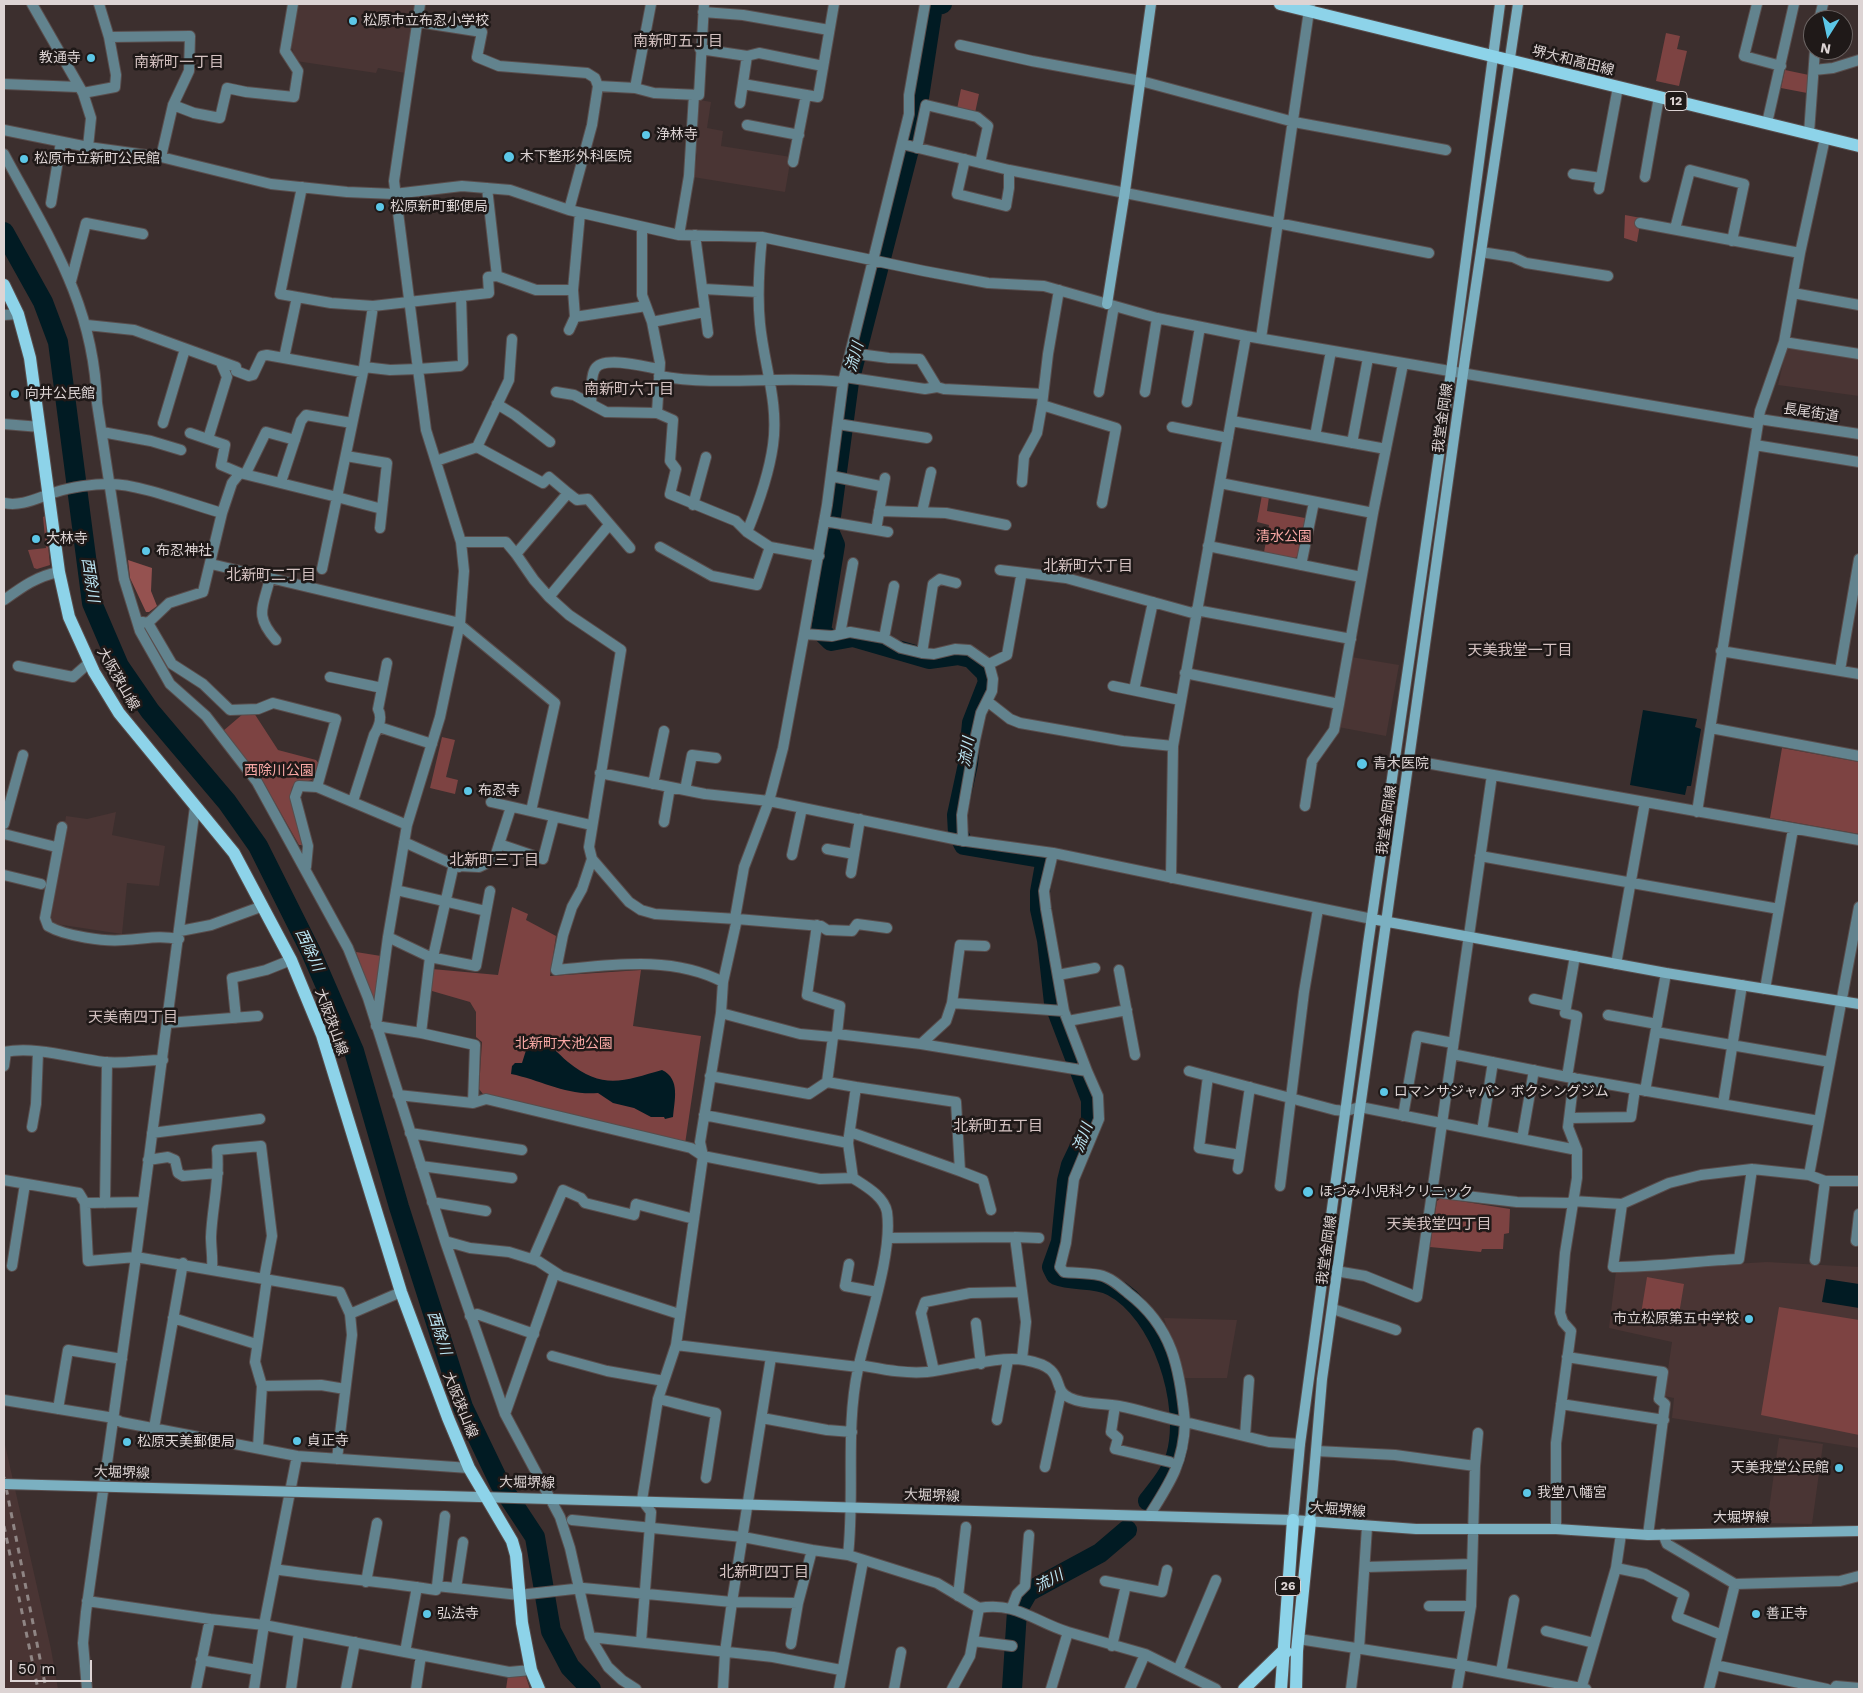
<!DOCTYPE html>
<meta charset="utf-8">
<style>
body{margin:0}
#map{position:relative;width:1863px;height:1693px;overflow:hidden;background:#3c2f2e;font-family:"Work Sans",sans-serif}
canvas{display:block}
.frame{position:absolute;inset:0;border:5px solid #ddd4d4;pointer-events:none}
.north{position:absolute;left:1803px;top:10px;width:50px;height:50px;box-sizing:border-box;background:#1f1918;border:1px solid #6b6463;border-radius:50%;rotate:190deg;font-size:14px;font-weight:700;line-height:20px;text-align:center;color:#ddd4d4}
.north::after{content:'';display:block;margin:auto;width:18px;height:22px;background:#5cc7e7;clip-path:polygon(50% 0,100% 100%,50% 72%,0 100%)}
.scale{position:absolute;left:10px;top:1660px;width:82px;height:22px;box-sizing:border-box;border:2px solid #ddd4d4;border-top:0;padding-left:6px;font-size:15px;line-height:18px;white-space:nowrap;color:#ddd4d4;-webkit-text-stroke:4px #1f1918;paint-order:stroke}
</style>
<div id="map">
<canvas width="1863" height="1693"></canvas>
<div class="frame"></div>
<div class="north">N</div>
<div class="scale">50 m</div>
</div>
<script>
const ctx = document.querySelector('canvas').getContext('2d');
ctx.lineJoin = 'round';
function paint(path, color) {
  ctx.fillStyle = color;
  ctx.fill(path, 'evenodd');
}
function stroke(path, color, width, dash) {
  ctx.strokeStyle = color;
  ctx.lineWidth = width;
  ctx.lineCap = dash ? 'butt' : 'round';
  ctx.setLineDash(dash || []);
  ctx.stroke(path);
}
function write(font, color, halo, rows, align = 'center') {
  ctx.font = font + ' "Work Sans","Noto Sans JP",sans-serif';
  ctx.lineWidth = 5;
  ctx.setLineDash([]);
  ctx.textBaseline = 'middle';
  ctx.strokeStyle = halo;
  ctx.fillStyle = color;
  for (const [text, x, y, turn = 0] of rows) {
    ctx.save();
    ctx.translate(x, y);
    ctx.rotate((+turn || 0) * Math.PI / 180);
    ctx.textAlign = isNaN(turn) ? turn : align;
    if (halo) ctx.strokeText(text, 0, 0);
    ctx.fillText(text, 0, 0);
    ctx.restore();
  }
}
const built = new Path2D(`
 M297 4H416L405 73 378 68 376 73 296 61 289 39Z
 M700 100 711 102 707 128 723 131 721 146 791 157 785 192 693 177 697 155 693 142Z
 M1787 346 1859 359V396L1778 385Z
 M1351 657 1399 665 1386 736 1338 727Z
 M116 812 112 835 165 846 159 886 127 883 122 934 56 924 51 920 66 816 87 819Z
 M1767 1262 1859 1267V1448L1672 1418 1674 1398 1664 1396 1672 1342 1609 1328 1616 1271Z
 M1164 1318 1237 1320 1227 1378H1182Z
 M1779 1438 1823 1444 1812 1524 1767 1523Z
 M4 1440 51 1649 58 1689H4Z`);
const green = new Path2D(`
 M1666 33 1680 36 1677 49 1687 51 1679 86 1656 81Z
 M1785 70 1809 75 1807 93 1781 88Z
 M961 89 979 94 975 113 957 109Z
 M1625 215 1641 218 1637 242 1624 238Z
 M1262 495 1269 497 1267 511 1305 518 1299 555 1295 558 1264 552 1269 525 1257 522Z
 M45 516 50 565 37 569 34 568 28 550 46 548 43 517Z
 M244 713H254L278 750 316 760 319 764 317 777C310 782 300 782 292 787L291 796 305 845H299L261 778 223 731Z
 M442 737 455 740 446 777 458 780 455 794 430 788Z
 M1782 748 1859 762V834L1770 818Z
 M512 907 528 914 526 920 556 936 550 976 641 970 633 1026 701 1036 685 1144 483 1094 479 1089 482 1042 476 1037V1012L470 1002 432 991V969L498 975Z
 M356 952 381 956 374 1001Z
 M1441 1198 1510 1209 1509 1233 1504 1234 1503 1249H1482L1481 1252 1430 1247 1437 1201Z
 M1647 1277 1684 1284 1677 1326 1640 1320Z
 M1779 1307 1859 1320V1435L1761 1415Z
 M525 1674 530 1689H506L508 1675Z`);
const forest = new Path2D(`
 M128 560 152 568 151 591 157 606 149 612H146L130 578Z`);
const water = new Path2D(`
 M1643 710 1697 719 1695 727 1701 729 1691 786H1687L1685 795 1630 785Z
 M537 1041C552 1044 557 1053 568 1062 603 1091 626 1080 662 1070 681 1079 674 1101 673 1117L665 1119 664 1117H651L634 1108 613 1103 598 1093C567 1096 541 1080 511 1074L512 1066 515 1063H522L528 1044Z
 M1826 1279 1859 1284V1308L1822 1302Z`);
const river = new Path2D(`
 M942 4 933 6 914 130 849 382 829 531 835 545 821 631 831 641 853 637 929 659 958 655 971 658 986 673 988 682 972 723 968 764 957 815 958 833 964 845 1041 858 1045 864 1040 892V909L1047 940 1054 1003 1091 1100V1123L1071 1165 1067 1181 1061 1242 1052 1267 1056 1275C1074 1282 1094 1277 1112 1286 1162 1312 1191 1404 1176 1456 1171 1473 1159 1487 1148 1501
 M4 232 43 302 58 342 92 603 119 666 150 711 227 802 258 846 311 952 354 1051 399 1207 463 1407 500 1484 535 1537 551 1631 570 1667 591 1689
 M1012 1689 1017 1611 1028 1592 1100 1553 1127 1530`);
const street = new Path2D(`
 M32 4 83 93 91 118 88 147
 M99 4 109 37 190 36 189 71 173 105 161 157
 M420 4 394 181 418 369 460 366 463 363 461 296
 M925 4 909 95V114L843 382 827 505 804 634 832 636 850 632 884 638 901 648 922 653 934 654 955 649 969 650 989 664 993 679 992 691 981 713 975 740 962 815 963 841
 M1757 4 1744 56 1781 66
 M703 12 743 15 829 30
 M1819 20 1823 4
 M418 22 482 32 477 57 499 66 587 73 595 78 598 86 592 125 569 210
 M960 45 1032 61 1141 81 1294 122 1446 150
 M700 49 747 56 759 53 823 66
 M1814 70 1833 68 1859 60
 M4 84 78 87
 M743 84 818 97 834 4
 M598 86 635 88 651 4
 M635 88 654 93 699 95 704 4
 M83 93 115 87 116 75 109 37
 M740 103 747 56
 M173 105 194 113 220 118 227 88 246 92 294 97 298 71 285 51 293 4
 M1767 123 1794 4
 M747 125 799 135
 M4 130 88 147 161 157 271 184 347 192 394 194 462 186 510 190 569 210 679 235 762 237 924 271 988 283 1044 286 1157 318 1246 336
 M1809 133 1815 50
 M902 144 1009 170 1429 253
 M917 148 926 105 977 117 988 126 980 163
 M4 154C49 238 94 304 97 403L124 579 140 631 170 684 206 716 257 782 348 948 368 998 445 1241 505 1414 560 1517 570 1548 590 1637 608 1667 622 1680 636 1689
 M965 159 957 194 1006 206 1009 188V170
 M793 162 806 95
 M1573 174 1601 178
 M1645 177 1659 97
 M302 187 280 294 331 303 373 306 489 293 488 277 497 276
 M487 188 497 276 536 290H573
 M1599 189 1618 87
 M51 203 61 142
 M1640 223 1800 253
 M642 227V295L652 322 660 363 657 413 673 420 670 461 676 469 670 494 736 521 747 532 770 547 819 556
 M1675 229 1690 170 1744 184 1732 241
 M679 235 689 176 694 95
 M695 235 708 333
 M1481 252 1513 257 1526 263 1608 276
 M71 281 86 223 143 234
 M704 289 758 292
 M1793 293 1859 305
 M4 315 18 314
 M575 317 646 306
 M652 322 704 312
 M87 325 134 330 236 367V371L249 376 253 375 262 356 267 355 362 372
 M569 330 575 317 573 290 580 213
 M1261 338 1310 4
 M1784 342 1859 354
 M851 353 889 358 920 359 937 387 944 389 1043 394
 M284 358 297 297
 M364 367 373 306
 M659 376C721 387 782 375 843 382
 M845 377 925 389 937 387
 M556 392 574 395 606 412 657 413
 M1099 392 1114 306
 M1145 392 1157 318
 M1187 402 1200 327
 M497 404 515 415 550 442
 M591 404C592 395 590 377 595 369 603 355 646 367 659 369
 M1042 405 1116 428 1102 503
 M1759 419 1859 434
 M1232 421 1386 449
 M163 423 185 349
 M4 424 40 427
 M838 424 927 438
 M1172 427 1228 438
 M102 432 151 441 181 450
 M190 433 225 445 221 465 240 473
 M1315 436 1331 351
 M208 439 227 377 221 363
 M1352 443 1368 358
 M1755 445 1859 462
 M477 447 509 380 512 339
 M346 456 387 463 380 528
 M436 461 477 447 543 483 549 477 568 493
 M246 473 266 432 295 440
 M831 476 880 486
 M281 482 301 421 306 415 352 423
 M1022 482 1024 457 1037 433 1042 405 1048 354 1059 290
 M1220 483 1373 513
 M4 503C22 507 39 497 56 492 71 487 93 484 109 484 136 483 193 505 222 513L232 483 240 473 337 497 364 367 390 370 418 369 426 430 461 542H506L516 554 568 493 577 500 588 499 630 548
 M693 505 706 457
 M879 511 946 513 1006 525
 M922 512 931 472
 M824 521 888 532
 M609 525 549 597 569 615 621 650 589 847 592 859 629 902 641 910 655 914 737 919 723 982 721 1013 800 1034 833 1037 837 1034 921 1044 1087 1071 1064 1011 1046 909 1044 891 1053 853 1372 919
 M876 530 885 478
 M747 532C758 505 769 474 773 445 779 403 764 365 760 324 757 295 759 266 762 237
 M1208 546 1361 577
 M660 547 712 576 757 585 770 547
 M516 554 534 580 549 597
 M211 564 460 623 440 717 407 825 388 937 430 957 476 966 490 891
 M1301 565 1314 502
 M322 569 337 497 382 509
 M1000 570 1066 578 1196 614
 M270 578C263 608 254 615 276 640
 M4 600C22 587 37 576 59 572
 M1196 610 1351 639
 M137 621 148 623 172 664 203 684 230 710 258 709 273 703 336 719 317 787
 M148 623 169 603 203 592 222 513
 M460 623 464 571 461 542
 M460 625 555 703 531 811
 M840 634 853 563
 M884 638 894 586
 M1721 651 1859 674
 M922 653 933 584 940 579 956 583
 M989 664 1007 655 1021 577
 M18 666 73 677 90 662
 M1840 670 1859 559
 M1185 673 1339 704 1373 513 1403 364
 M330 677 382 688
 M1113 686 1180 700
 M1134 690 1153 602
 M987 701 1010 719 1020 723 1123 741 1173 746
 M379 727 432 744
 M1711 728 1859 756
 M1409 760 1859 840
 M600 773 705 794 769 801 783 748 804 634
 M1492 775 1452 1054 1567 1077 1819 1121
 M653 784 664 731
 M685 790 692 755 716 758
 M353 801 374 735C379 727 383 718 378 709L387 663
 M491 802 591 825
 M1305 806 1312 761 1334 730 1339 704
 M1697 812 1760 411 1784 342 1800 253 1825 138
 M664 822 670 787
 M4 824 23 755
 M62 827 45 918 48 926C65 936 105 942 124 940 146 939 157 935 179 939
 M4 834 52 846
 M404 842 459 867
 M499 844 543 859 554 817
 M827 849 854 854
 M792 855 802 808
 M1480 856 1779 909
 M592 859 582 889 572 907 563 935 556 970C612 965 671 955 723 982
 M458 866 479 867 494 860 511 807
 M306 867 308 846 295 797 299 786 317 787 407 825
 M851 873 860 819
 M4 875 41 884
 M1171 878 1173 746 1246 336 1758 424
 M396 890 486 911
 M735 918 744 867 769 801 959 840 1053 853
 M737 919 821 926 827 930 852 931 857 924 887 928
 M817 925 807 995 840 1006 837 1034
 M180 931 211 925 263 906
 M388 937 376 1026 421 1033
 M430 957 421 1033 475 1045 473 1103
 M433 957 454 864
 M1616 964 1645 802
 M1119 970 1135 1055
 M1058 975 1095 968
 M1765 989 1793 829
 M1534 999 1566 1006
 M952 1003 1064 1011
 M1608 1015 1657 1024
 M236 1018 232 978 266 970 291 960
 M1068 1021 1127 1010
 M167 1023 258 1016
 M1656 1032 1830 1062
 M921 1044 946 1021 952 1003 960 945 985 946
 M4 1052C36 1046 72 1058 104 1062 123 1064 144 1060 163 1060
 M4 1066 6 1052
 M1189 1071 1335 1110 1346 1111 1360 1107 1577 1150
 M710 1076 809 1094 827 1082
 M1208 1076 1199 1148 1240 1155
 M1567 1077 1577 1016 1565 1013 1575 956
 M1645 1091 1666 973
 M398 1095 473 1103 486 1099 691 1148 703 1156
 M1723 1104 1742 985
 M704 1115 848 1143
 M1403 1116 1417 1036 1453 1043
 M1570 1118 1631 1117 1635 1089
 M32 1127 36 1104 38 1052
 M1482 1131 1493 1062
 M850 1132 960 1171 956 1102 856 1087
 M152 1133 260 1119
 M410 1133 522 1150
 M1522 1139 1534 1070
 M703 1156 700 1142 721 1013
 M148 1160 168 1157 175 1160 178 1173 183 1176 218 1173
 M421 1166 512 1178
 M1238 1169 1250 1087
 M960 1171 983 1180 991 1210
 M1809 1175 1859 907
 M853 1178C865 1186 884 1196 887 1212 893 1255 867 1325 858 1369 845 1429 855 1493 848 1555L937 1583 979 1608C1015 1601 1035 1622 1068 1632L1051 1689
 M4 1180 79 1193 85 1203 143 1202
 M1280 1186 1304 992 1318 909
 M1432 1192 1517 1202 1571 1203
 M1572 1201 1622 1204 1669 1183 1701 1175 1752 1169 1809 1175 1825 1181H1859
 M432 1202 486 1211
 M85 1203 88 1261 136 1257 340 1292 350 1314 352 1335 337 1459
 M105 1203 107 1062
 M1622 1204 1613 1267C1655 1267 1697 1261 1739 1259L1752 1169
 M888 1238 1015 1237
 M445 1241 470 1248 509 1252 538 1261 561 1276 679 1314
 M1856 1241 1859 1214
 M533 1259 563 1190 581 1198 585 1203 634 1215 636 1204 694 1219
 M1815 1260 1825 1181
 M849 1264 845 1286 877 1292
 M12 1266 25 1184
 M212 1269C213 1258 211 1248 211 1237 212 1208 220 1180 217 1150L261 1146 272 1236 264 1279
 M1324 1269 1365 1276 1417 1297 1452 1054
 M1333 1309 1396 1330
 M350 1314 401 1292
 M470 1316 477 1314 534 1334
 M173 1318 256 1344
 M976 1323 981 1364
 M676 1345 858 1367
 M552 1356 607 1371 664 1381
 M1567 1357 1663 1372 1659 1399 1665 1404 1648 1535
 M1022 1359 1026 1322 1015 1237 1039 1238
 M859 1365C882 1369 904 1374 927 1372 955 1369 999 1355 1025 1360 1070 1368 1049 1389 1070 1398 1085 1405 1103 1403 1119 1406 1141 1410 1163 1418 1185 1422 1180 1369 1173 1327 1128 1293 1120 1286 1110 1277 1099 1275 1088 1273 1075 1273 1064 1272L1060 1267 1066 1243 1074 1179 1099 1119 1098 1096 1087 1071
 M934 1371 921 1313 925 1302 970 1293 1021 1292
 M262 1386 321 1385 345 1389
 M658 1399C678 1403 695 1409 716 1413L706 1478
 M4 1400 114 1418 121 1422 297 1456 469 1468
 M1561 1404 1664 1420
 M1115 1406 1111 1432 1118 1438 1115 1449 1170 1462
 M58 1409 68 1350 122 1359
 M505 1414 555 1272
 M762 1418 827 1430 852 1432
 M997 1420 1008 1360
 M154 1428 183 1263
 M1245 1436 1249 1380
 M258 1447 262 1386 255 1362 267 1279
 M1316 1451 1395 1455 1475 1466
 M1045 1467 1061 1392
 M1149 1516C1170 1483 1184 1462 1185 1422L1269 1442 1300 1444
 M572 1520 743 1537 812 1550
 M1556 1529V1443L1571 1331 1563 1322 1560 1313 1565 1253 1577 1178V1150L1568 1127 1574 1078
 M1663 1534 1667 1544 1735 1584 1840 1581 1859 1576
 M1366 1567 1472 1564
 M1616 1568 1645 1574 1684 1595 1677 1617 1722 1635
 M275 1569C329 1578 383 1581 436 1590L437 1586 519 1595 583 1588 732 1602 798 1603
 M1105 1581 1162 1592 1167 1570
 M366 1582 377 1523
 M437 1586 445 1516
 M456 1588 463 1542
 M958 1596 966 1527
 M87 1601 210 1619 264 1625 509 1672 531 1670
 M1429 1606H1471
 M1012 1607 1017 1594 1025 1586 1029 1535
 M1546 1631 1594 1643
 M1068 1632 1145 1654 1216 1689
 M590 1637 773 1657 841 1670
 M1299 1639 1462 1665 1586 1689
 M973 1641 1012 1646
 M641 1642 651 1512 642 1500 658 1399 676 1345 703 1156 820 1179 853 1178 848 1143 856 1087 827 1082 833 1037
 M791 1644 798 1603 812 1550 848 1555
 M1112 1646 1126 1585
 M1359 1649 1367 1527
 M405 1652 417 1587
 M201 1660 257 1670
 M1715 1665 1827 1689
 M1178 1670 1216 1580
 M1501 1672 1514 1600
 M87 1689 83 1643 86 1612 136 1257 195 807
 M196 1689 210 1619
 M254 1689 264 1625 297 1456
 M291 1689 299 1632
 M346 1689 355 1642
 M416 1689 421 1655
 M723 1689 725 1652 732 1602 771 1357
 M839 1689 863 1561
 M894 1689 901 1652
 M952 1689 970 1656 979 1608
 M1130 1689 1145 1654
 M1351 1689 1356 1649
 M1457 1689 1471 1606 1475 1466 1478 1433
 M1581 1689 1616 1568 1621 1534
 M1709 1689 1735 1584
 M1834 1689 1836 1686 1859 1688`);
const secondary = new Path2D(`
 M1107 304 1125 191 1151 4
 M1372 919 1666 973 1859 1004
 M302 1492 1293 1520 1416 1529H1556L1648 1535 1859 1531
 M1293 1520 1300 1444 1368 944 1451 372 1500 4
 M1310 1521 1322 1379 1465 359 1518 4`);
const primary = new Path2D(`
 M1280 4 1859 146
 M4 285 18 314 30 358 59 572 69 617 94 672 119 713 234 853 291 960 322 1035 401 1292 448 1418 469 1468 512 1541 516 1555 522 1623 531 1670 539 1689
 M1244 1689 1282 1652H1286
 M1281 1689 1293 1520
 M1296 1689 1297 1651 1310 1521`);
const rail = new Path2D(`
 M4 1477 46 1689
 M4 1526 38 1689`);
const secondaryBridge = new Path2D(`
 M4 1484 302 1492`);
const markers = [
 [353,21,5,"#5cc7e7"],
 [91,58,5,"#5cc7e7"],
 [646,135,5,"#5cc7e7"],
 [509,157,6,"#5cc7e7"],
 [24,159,5,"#5cc7e7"],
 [380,207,5,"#5cc7e7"],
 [15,394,5,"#5cc7e7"],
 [36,539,5,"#5cc7e7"],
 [146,551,5,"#5cc7e7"],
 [1362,764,6,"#5cc7e7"],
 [468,791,5,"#5cc7e7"],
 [1384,1092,5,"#5cc7e7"],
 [1308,1192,6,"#5cc7e7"],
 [1749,1319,5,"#5cc7e7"],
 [297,1441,5,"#5cc7e7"],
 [127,1442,5,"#5cc7e7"],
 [1839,1468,5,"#5cc7e7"],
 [1527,1493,5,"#5cc7e7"],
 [427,1614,5,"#5cc7e7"],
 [1756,1614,5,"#5cc7e7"]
];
const shields = [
 [1676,101,22],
 [1288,1586,25]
];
const shieldNames = [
 ["12",1676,101],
 ["26",1288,1586]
];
const poiNames = [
 ["松原市立布忍小学校",363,21],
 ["教通寺",81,58,"right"],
 ["浄林寺",656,135],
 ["木下整形外科医院",520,157],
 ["松原市立新町公民館",34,159],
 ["松原新町郵便局",390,207],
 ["向井公民館",25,394],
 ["大林寺",46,539],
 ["布忍神社",156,551],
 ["青木医院",1373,764],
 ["布忍寺",478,791],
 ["ロマンサジャパン ボクシングジム",1394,1092],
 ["ほづみ小児科クリニック",1319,1192],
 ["市立松原第五中学校",1739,1319,"right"],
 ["貞正寺",307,1441],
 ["松原天美郵便局",137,1442],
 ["天美我堂公民館",1829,1468,"right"],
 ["我堂八幡宮",1537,1493],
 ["弘法寺",437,1614],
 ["善正寺",1766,1614]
];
const streetNames = [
 ["堺大和高田線",1573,61,14],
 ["長尾街道",1811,413,9],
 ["我堂金岡線",1443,418,-82],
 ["大阪狭山線",118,679,60],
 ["我堂金岡線",1387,820,-82],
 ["大阪狭山線",331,1022,70],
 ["我堂金岡線",1327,1250,-82],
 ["大阪狭山線",460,1405,68],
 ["大堀堺線",122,1473,2],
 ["大堀堺線",527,1483,1],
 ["大堀堺線",932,1496,2],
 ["大堀堺線",1338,1510,5],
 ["大堀堺線",1741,1518]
];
const parkNames = [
 ["清水公園",1284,537],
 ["西除川公園",279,771],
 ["北新町大池公園",564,1044]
];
const neighbourhoodNames = [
 ["南新町五丁目",678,42],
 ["南新町一丁目",179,63],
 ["南新町六丁目",629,390],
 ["北新町六丁目",1088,567],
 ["北新町二丁目",271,576],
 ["天美我堂一丁目",1520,651],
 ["北新町三丁目",494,861],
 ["天美南四丁目",133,1018],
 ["北新町五丁目",998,1127],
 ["天美我堂四丁目",1439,1225],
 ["北新町四丁目",764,1573]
];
const waterNames = [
 ["流川",855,357,-75],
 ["西除川",90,580,81],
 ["流川",967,752,-81],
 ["西除川",309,950,65],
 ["流川",1083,1138,-70],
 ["西除川",439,1333,72],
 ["流川",1049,1581,-28]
];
paint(built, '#4a3534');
paint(green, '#7d4342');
paint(forest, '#955250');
paint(water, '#011b23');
stroke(river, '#011b23', 20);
stroke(street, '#594d4c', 12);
stroke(secondary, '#594d4c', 12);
stroke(primary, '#594d4c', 14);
stroke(street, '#62838e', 10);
stroke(secondary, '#7bb0c1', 10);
stroke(primary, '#8dd3e9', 12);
stroke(rail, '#8f8584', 3, [6, 6]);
stroke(secondaryBridge, '#594d4c', 12, []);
stroke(secondaryBridge, '#7bb0c1', 10);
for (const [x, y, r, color] of markers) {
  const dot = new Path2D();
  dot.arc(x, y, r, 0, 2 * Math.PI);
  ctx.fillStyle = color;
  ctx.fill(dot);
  stroke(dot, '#1f1918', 2);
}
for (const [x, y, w] of shields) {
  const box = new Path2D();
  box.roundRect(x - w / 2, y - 9.5, w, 19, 4);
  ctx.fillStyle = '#1f1918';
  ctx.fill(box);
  stroke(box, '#ddd4d4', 1);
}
write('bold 12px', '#ddd4d4', null, shieldNames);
write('14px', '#ddd4d4', '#1f1918', poiNames, 'left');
write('14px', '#ddd4d4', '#1f1918', streetNames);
write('14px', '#f9a8a5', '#1f1918', parkNames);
write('15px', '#d4c2c1', '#1f1918', neighbourhoodNames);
write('italic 15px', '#bde7f5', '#1f1918', waterNames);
</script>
